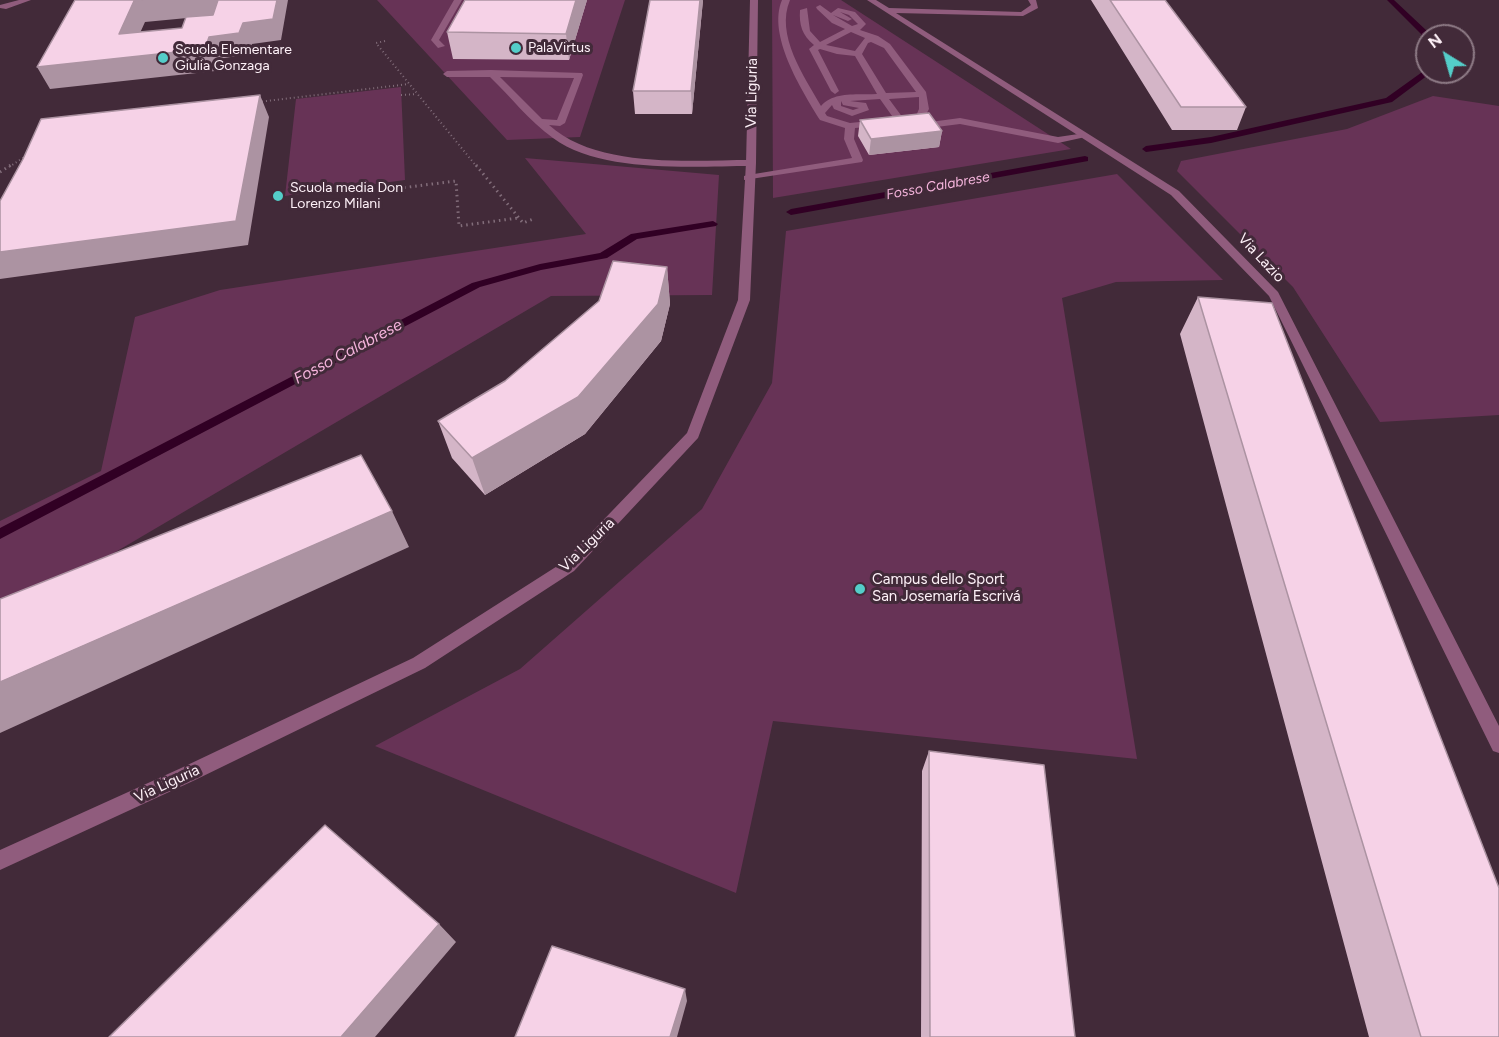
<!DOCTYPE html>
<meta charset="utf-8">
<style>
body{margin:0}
#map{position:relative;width:1499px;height:1037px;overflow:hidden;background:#422a39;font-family:Figtree,sans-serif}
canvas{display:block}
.north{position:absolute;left:1415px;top:24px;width:60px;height:60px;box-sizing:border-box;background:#422a39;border:2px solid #8d7a85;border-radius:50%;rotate:323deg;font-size:16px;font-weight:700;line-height:24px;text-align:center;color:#fef1f8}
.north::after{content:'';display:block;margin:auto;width:21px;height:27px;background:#54cdc9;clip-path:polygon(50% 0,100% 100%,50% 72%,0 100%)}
</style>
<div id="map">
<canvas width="1499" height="1037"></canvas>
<div class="north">N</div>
</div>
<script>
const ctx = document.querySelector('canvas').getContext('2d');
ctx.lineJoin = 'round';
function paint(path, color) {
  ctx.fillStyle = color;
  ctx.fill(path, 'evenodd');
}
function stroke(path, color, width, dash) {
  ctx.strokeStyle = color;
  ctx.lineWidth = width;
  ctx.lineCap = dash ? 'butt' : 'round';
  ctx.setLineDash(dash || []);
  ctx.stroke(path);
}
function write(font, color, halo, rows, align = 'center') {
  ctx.font = font + ' Figtree,sans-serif';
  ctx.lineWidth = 6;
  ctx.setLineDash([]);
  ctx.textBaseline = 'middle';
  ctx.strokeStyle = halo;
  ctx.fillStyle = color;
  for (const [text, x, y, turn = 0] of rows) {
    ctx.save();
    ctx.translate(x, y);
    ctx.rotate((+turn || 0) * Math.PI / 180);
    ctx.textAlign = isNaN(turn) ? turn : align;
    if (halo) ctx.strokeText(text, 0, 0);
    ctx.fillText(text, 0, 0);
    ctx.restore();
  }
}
const green = new Path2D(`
 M377 0H625L580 137 507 140Z
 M772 0H841L1071 149 773 198Z
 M401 87 405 180 285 196 296 99Z
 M1433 96 1499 106V415L1380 422 1293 287 1177 171 1181 161 1347 129Z
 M525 158 719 175 712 295 551 296 44 594 0 615V521L101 471 135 317 220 290 586 234Z
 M1117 174 1223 280 1116 282 1062 298 1137 759 773 721 736 893 375 746 520 669 702 509 772 383 786 231Z`);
const stream = new Path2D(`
 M1387 0H1394L1427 31 1429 36H1427V43L1423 41 1421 34Z
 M1425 70 1432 72 1392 102 1211 143 1146 152 1142 149 1146 146 1211 137 1386 98Z
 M1085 156 1088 157V161L791 215 786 212 791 209Z
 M713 221 718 224 716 226 637 239 607 258 541 270 480 287 0 539V528L472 283 540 264 600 253 631 234Z`);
const pathFar1 = new Path2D(`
 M385 41 376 43 477 167
 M401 95 417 94
 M258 102 409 84
 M9 167 26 156`);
const path = new Path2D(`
 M476 165 523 223 533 219
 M0 172 11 165
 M386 182 385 190 456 181 459 226 518 218`);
const service = new Path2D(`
 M19 0H31L6 9 0 8V5Z
 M454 0H462L439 40 445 46 438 48 431 40Z
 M782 0H790C775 35 804 76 821 106 834 91 857 95 877 94L855 56 837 54 820 49 818 50 839 91 835 94 831 91 809 49 814 45C802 35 799 25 800 10L807 8 810 31 820 42 845 29 832 23 817 9 816 7 820 5 831 13 838 8 855 12 866 24 860 30 878 36 890 44 926 92 929 109 924 118 906 123 908 125 960 118 1058 137 1085 133 1090 136 1058 143 960 124 905 131 902 130 880 99 850 101 866 103 869 110 852 116 834 109 832 105 825 113 827 116 850 123 879 120 884 123 879 126 855 128 854 139 863 160 862 162 744 180V176L748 175 852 158 844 139 845 128 820 120C801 89 767 35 782 0ZM840 12 849 15 858 24 852 26 833 15 848 21 852 19ZM851 32 865 38 855 51 826 45ZM871 42 884 48 916 92 886 93 862 54 868 43ZM919 97V109L916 116 903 118 889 99ZM841 101 843 105 859 108 853 110 841 106Z
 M491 70 582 73 583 75 565 123 560 126 549 125C598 169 689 160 751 160L756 163 751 166C693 166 602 174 553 138 529 121 511 97 490 77H447L443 74 447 71ZM500 77 574 78 557 120 542 119Z`);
const minor = new Path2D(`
 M750 0H758L756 163 750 300 698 438 574 571 425 668 193 781 0 870V850L179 769 413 658 562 563 687 433 738 300 746 163Z
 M867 0H876L889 8 1021 12 1031 5 1028 0H1036L1038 8 1023 16 896 13 1179 191 1278 292 1499 726V753L1493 751 1269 296 1171 195Z`);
const wall = new Path2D(`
 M587 0 569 60 453 59 447 32Z
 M703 0 692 114H635L633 91Z
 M1091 0H1165L1246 107 1237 130H1172Z
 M860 120 942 131 939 147 869 155 858 136Z
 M667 267 670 304 661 341 585 434 485 495 452 458 438 421 505 381Z
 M1198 297 1499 1037H1369L1180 334Z
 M929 751 1075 1037H921L922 771Z`);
const shadedWall = new Path2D(`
 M143 0H223L229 14 145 22 130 55 119 34 134 1Z
 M277 0H288L281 40 252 44 248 54 219 59 215 71 50 89 37 67 209 37 243 23Z
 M576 0H587L569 60 566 34Z
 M700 0H703L692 114 691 91Z
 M260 95 269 117 248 245 0 279V252Z
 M942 131 939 147 869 155 871 139Z
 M667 267 670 304 661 341 585 434 485 495 472 458Z
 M392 511 409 547 0 733V682Z
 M439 924 456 942 375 1037H341Z
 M685 989 687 1001 677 1037H670Z`);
const building = new Path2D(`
 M75 0H143L134 1 119 34 182 28 186 17 213 15 218 0H277L273 19 243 23 239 33 209 37 205 49 37 67Z
 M465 0H576L566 34 447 32Z
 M650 0H700L691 91H633Z
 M1110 0H1165L1246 107H1181Z
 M260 95 236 221 0 252V201L23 159 41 119Z
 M929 113 942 131 871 139 860 120Z
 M613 261 667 267 658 304 578 397 472 458 438 421 505 381 599 301Z
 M1198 297 1272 303 1499 888V1037H1421Z
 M361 455 392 511 0 682V599Z
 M929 751 1044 765 1075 1037H930Z
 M325 825 439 924 341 1037H109Z
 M552 946 685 989 670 1037H515Z`);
const markers = [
 [516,48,6,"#54cdc9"],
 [163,58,6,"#54cdc9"],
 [278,196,6,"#54cdc9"],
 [860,589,6,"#54cdc9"]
];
const farPoinames = [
 ["PalaVirtus",528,48],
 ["Scuola Elementare",175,50],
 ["Giulia Gonzaga",175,66],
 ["Scuola media Don",290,188],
 ["Lorenzo Milani",290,204]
];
const farWaternames = [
 ["Fosso Calabrese",938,186,-10]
];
const streetNames = [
 ["Via Liguria",752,93,-89],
 ["Via Lazio",1261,258,47],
 ["Via Liguria",587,545,-44],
 ["Via Liguria",167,784,-25]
];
const poiNames = [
 ["Campus dello Sport",872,580],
 ["San Josemaría Escrivá",872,597]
];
const waterNames = [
 ["Fosso Calabrese",348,352,-28]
];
paint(green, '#673356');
paint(stream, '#310024');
stroke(pathFar1, '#826d7a', 2, [1, 3]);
stroke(path, '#826d7a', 3, [1.5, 4]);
paint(service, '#905c7d');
paint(minor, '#905c7d');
paint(wall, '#d4b5c7');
paint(shadedWall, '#ac93a2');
paint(building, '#f6d2e7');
stroke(building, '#ac93a2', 1.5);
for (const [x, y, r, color] of markers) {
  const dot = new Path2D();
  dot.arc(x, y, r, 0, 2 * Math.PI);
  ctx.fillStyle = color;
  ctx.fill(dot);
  stroke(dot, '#422a39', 2);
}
write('14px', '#fef1f8', '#422a39', farPoinames, 'left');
write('italic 14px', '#f4b3db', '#422a39', farWaternames);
write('15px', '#fef1f8', '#422a39', streetNames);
write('15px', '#fef1f8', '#422a39', poiNames, 'left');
write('italic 16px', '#f4b3db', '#422a39', waterNames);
</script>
